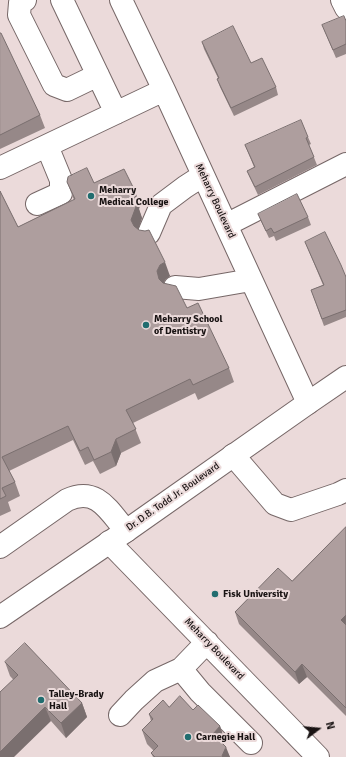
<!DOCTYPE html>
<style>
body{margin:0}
#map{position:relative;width:346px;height:757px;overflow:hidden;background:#ebdada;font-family:Signika,sans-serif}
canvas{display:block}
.north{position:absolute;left:298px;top:709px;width:40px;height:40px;-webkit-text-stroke:3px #ebdada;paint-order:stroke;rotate:74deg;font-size:11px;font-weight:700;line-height:16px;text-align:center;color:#191313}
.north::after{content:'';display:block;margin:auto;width:14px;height:18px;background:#191313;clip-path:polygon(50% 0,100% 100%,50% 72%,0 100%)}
</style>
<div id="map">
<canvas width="346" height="757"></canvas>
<div class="north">N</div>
</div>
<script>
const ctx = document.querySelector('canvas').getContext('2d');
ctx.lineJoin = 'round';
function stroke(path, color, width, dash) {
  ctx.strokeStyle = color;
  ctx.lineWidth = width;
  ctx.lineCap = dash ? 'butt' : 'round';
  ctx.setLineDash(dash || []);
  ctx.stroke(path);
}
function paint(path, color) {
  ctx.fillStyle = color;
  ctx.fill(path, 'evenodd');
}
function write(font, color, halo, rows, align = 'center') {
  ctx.font = font + ' Signika,sans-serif';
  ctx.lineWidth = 4;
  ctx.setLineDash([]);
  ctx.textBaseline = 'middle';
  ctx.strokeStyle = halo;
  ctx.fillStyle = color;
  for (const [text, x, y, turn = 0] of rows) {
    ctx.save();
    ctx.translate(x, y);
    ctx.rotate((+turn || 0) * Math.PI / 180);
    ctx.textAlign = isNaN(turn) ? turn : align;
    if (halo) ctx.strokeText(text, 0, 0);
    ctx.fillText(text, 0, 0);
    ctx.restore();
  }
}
const minor = new Path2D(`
 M25 0 20 3 19 15 54 85 67 90 98 75
 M62 0 116 113
 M121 0 164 90 308 403
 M342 0 346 8
 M0 168 164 90
 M37 204 61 193V180L47 146
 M226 225 346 164
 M149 233 161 205 185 187 202 176
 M175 287 199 289 251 280
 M233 455 275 504 291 510 338 494 346 490
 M109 542 318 757
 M0 547 67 500C97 486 109 511 126 531
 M181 669 200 692 251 743
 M120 715 134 700 155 681 181 669 207 642`);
const major = new Path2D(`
 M0 617 126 531 308 403 346 377`);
const wall = new Path2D(`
 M346 21V54L336 58 322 25Z
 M0 33 40 115 45 128 0 149Z
 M202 42 251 63 276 87 278 95 234 116 220 87 217 79 218 78 204 49Z
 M308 137 311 144 309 145 317 165 258 195 250 178 247 171 254 167 245 145Z
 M67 182 94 183 140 205 139 209 142 218 138 229 170 276 165 280 164 283 187 308 229 368 234 382 198 400 195 393 133 423 141 443 121 453 116 466 100 474 93 461 85 465 73 440 9 471 15 482 20 496 8 502 11 511 0 516V191L18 227 74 200Z
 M258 214 308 217 311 225 276 241 274 236 269 238 261 221Z
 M305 242 346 277V317L324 326 311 290 323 285Z
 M346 527V716L307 677 299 684 239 624 235 612 292 581Z
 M5 662 82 703 87 717 66 738 51 721 10 676Z
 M169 707 193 710 220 726 225 741 222 743 230 757H153L151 753 154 751 147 744 142 730 151 721 149 714Z`);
const shadedWall = new Path2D(`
 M135 191 140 205 139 209 142 218 137 234 131 220 133 196Z
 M165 262 170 276 165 280 163 286 159 279 157 271 160 265Z
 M116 439 121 453 116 466 111 452Z
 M346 615V632L341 620Z
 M302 664 307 677 299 684 295 672Z
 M82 703 87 717 66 738 61 723Z
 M45 707 51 721 14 757H0V752Z
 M220 726 225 741 218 748 213 734Z
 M226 747 230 757H222V756Z`);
const building = new Path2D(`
 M344 16 346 21V44L333 50 322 25Z
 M233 26 251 63 262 58 276 87 231 108 217 79 219 78 202 42Z
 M0 33H1L40 115 0 135Z
 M301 120 308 137 306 138 314 157 255 187 247 171 255 167 245 145Z
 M87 168 94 183 124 169 135 191 133 196 137 204 131 220 134 226 139 230 145 231 149 230 165 262 160 265 157 271 159 279 163 283 176 286 187 308 198 303 229 368 193 385 190 379 126 410 136 429 116 439 111 452 94 460 88 447 80 451 68 426 2 457 15 482 2 488 6 496 0 499V191L18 227 75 199 67 182 68 177Z
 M297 194 308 217 274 233 271 228 266 231 258 214Z
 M325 232 341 265 346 277V310L322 319 311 290 324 285 305 242Z
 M346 527V615L341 620 346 625V708L302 664 295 672 235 612 278 568 292 581Z
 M25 643 82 703 61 723 45 707 0 752V692L18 675 5 662Z
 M180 696 193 710 198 705 220 726 213 734 226 747 222 756 223 757H155L151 753 158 746 142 730 153 719 149 714 163 700 169 707Z`);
const markers = [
 [91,196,4,"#216d6f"],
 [146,325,4,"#216d6f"],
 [215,594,4,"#216d6f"],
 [41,700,4,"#216d6f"],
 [188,737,4,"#216d6f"]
];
const poiNames = [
 ["Meharry",99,190],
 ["Medical College",99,202],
 ["Meharry School",154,319],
 ["of Dentistry",154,331],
 ["Fisk University",223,594],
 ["Talley-Brady",49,694],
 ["Hall",49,706],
 ["Carnegie Hall",196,737]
];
const streetNames = [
 ["Meharry Boulevard",215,201,65],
 ["Dr. D.B. Todd Jr. Boulevard",173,497,-35],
 ["Meharry Boulevard",214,649,46]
];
stroke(minor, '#766767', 24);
stroke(major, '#766767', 24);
stroke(minor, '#fff', 22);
stroke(major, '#fff', 22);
paint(wall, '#968888');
paint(shadedWall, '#7a6f6f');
paint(building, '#ae9e9e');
stroke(building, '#7a6f6f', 1);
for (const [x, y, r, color] of markers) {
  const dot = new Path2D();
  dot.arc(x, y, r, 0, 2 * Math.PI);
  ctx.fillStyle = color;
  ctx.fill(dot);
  stroke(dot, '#ebdada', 1.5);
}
write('bold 10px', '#191313', '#ebdada', poiNames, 'left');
write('10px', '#191313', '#ebdada', streetNames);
</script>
